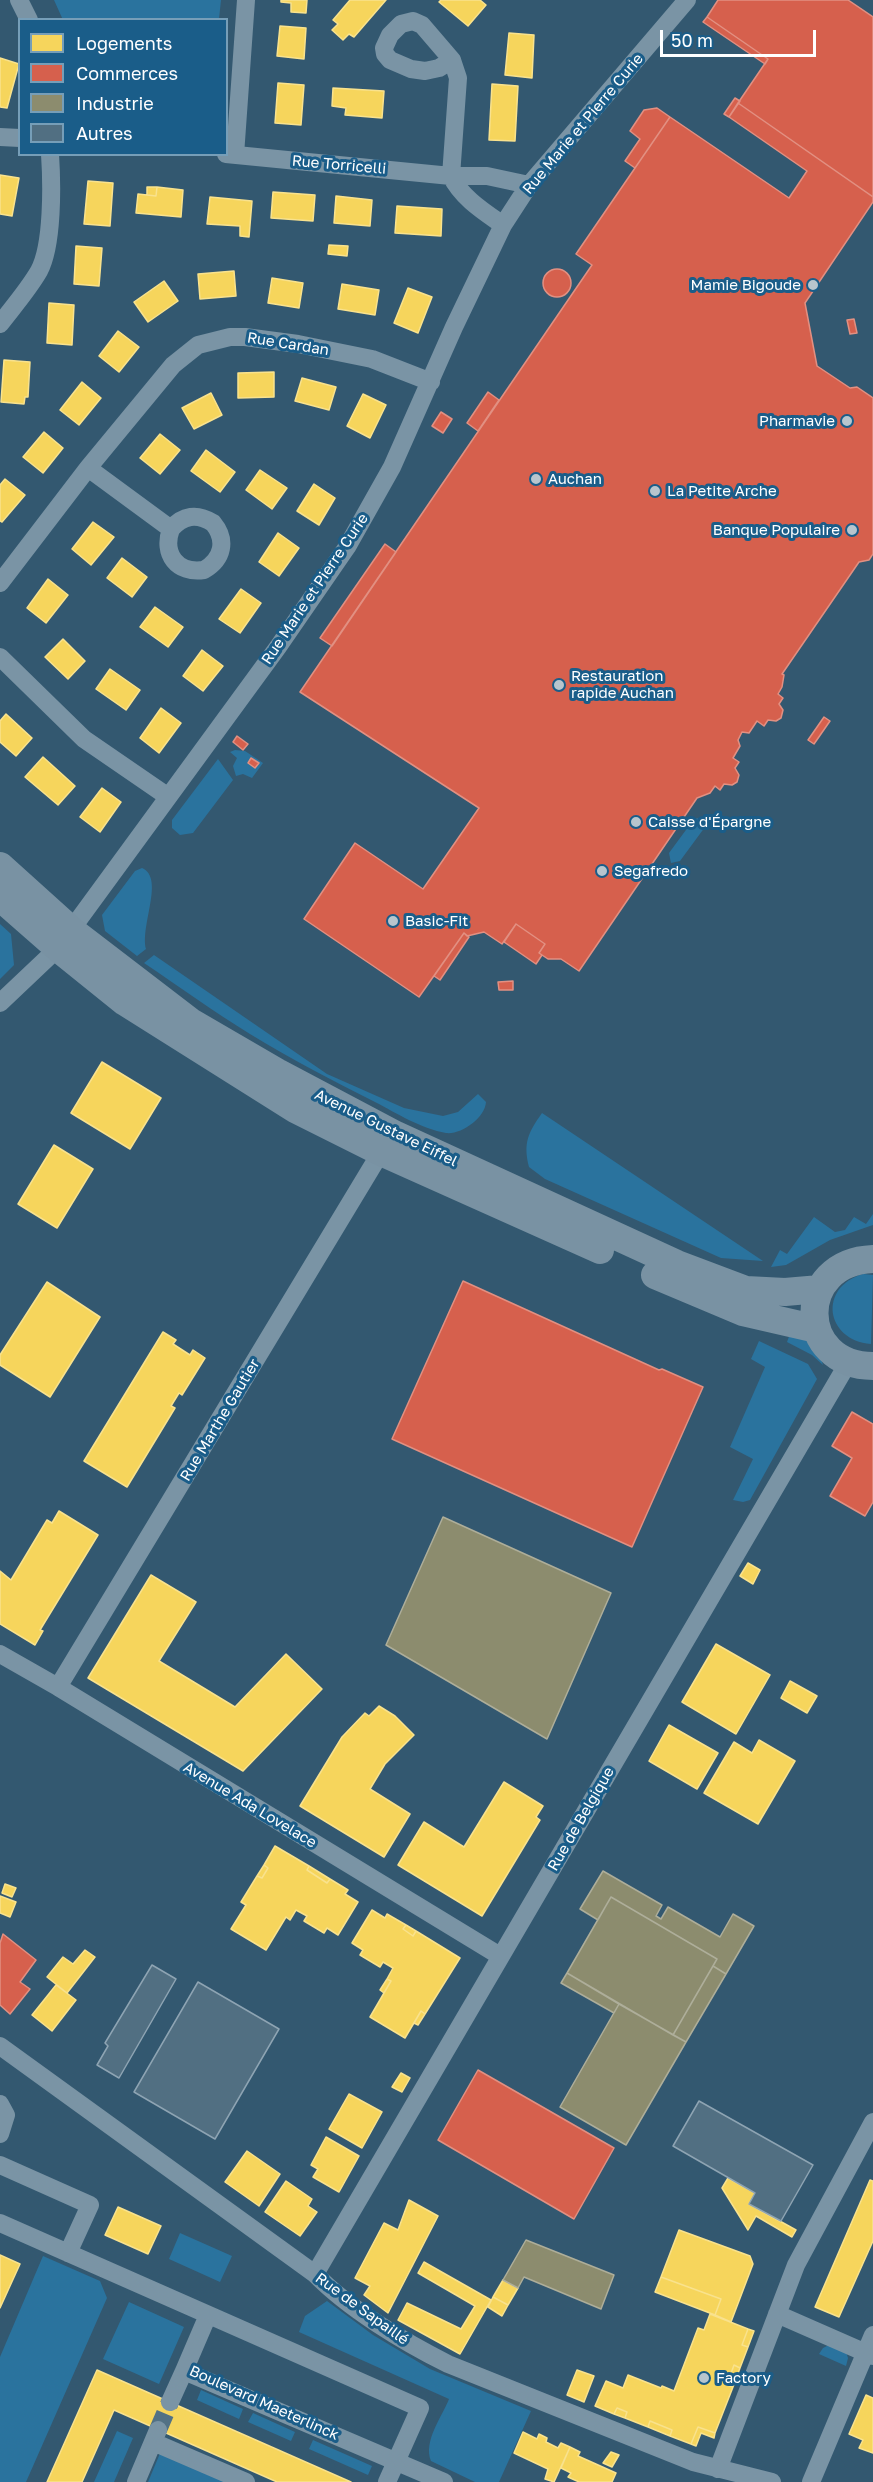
<!DOCTYPE html>
<meta charset="utf-8">
<style>
body{margin:0}
#map{position:relative;width:873px;height:2482px;overflow:hidden;background:#335870;font-family:"Golos Text",sans-serif}
canvas{display:block}
.legend{position:absolute;left:18px;top:18px;width:210px;height:138px;box-sizing:border-box;background:#1a5d89;border:2px solid #769eb8;margin:0;padding:8px 10px;list-style:none;font-size:18px;color:#fff}
.legend li{display:flex;align-items:center;gap:12px;height:30px}
.legend b{width:30px;border:2px solid #769eb8}
.scale{position:absolute;left:660px;top:30px;width:156px;height:27px;box-sizing:border-box;border:3px solid #fff;border-top:0;padding-left:8px;font-size:18px;line-height:21px;white-space:nowrap;color:#fff;-webkit-text-stroke:4px #1a5d89;paint-order:stroke}
</style>
<div id="map">
<canvas width="873" height="2482"></canvas>
<ul class="legend">
<li><b style="height:16px;background:#f6d55c"></b>Logements</li>
<li><b style="height:16px;background:#d6604d"></b>Commerces</li>
<li><b style="height:16px;background:#8c8c6e"></b>Industrie</li>
<li><b style="height:16px;background:#516f82"></b>Autres</li>
</ul>
<div class="scale">50 m</div>
</div>
<script>
const ctx = document.querySelector('canvas').getContext('2d');
ctx.lineJoin = 'round';
function paint(path, color) {
  ctx.fillStyle = color;
  ctx.fill(path, 'evenodd');
}
function stroke(path, color, width, dash) {
  ctx.strokeStyle = color;
  ctx.lineWidth = width;
  ctx.lineCap = dash ? 'butt' : 'round';
  ctx.setLineDash(dash || []);
  ctx.stroke(path);
}
function write(font, color, halo, rows, align = 'center') {
  ctx.font = font + ' "Golos Text",sans-serif';
  ctx.lineWidth = 6;
  ctx.setLineDash([]);
  ctx.textBaseline = 'middle';
  ctx.strokeStyle = halo;
  ctx.fillStyle = color;
  for (const [text, x, y, turn = 0] of rows) {
    ctx.save();
    ctx.translate(x, y);
    ctx.rotate((+turn || 0) * Math.PI / 180);
    ctx.textAlign = isNaN(turn) ? turn : align;
    if (halo) ctx.strokeText(text, 0, 0);
    ctx.fillText(text, 0, 0);
    ctx.restore();
  }
}
const green = new Path2D(`
 M54 0H221L219 19 63 20Z
 M235 750 245 751 263 763 252 778 243 774 236 776 233 766 237 758 230 752Z
 M218 759 233 780 193 833 180 835 172 828V820Z
 M704 817 705 827 680 861 671 863 669 853 694 819Z
 M142 868C165 878 140 925 146 949L137 956 105 931 102 915 135 871Z
 M0 924 11 934 14 965 0 979Z
 M154 955 327 1074 404 1108 443 1116 458 1112 478 1094 486 1102C485 1118 461 1135 446 1133 422 1129 396 1113 375 1102 333 1081 291 1059 250 1034 214 1012 180 987 144 963Z
 M542 1113 763 1261 721 1258 545 1179 529 1167C523 1143 528 1133 542 1113Z
 M873 1214V1225L870 1226 830 1240 786 1265 771 1267 780 1250 787 1254 814 1217 835 1232 845 1230 854 1217 866 1224Z
 M863 1274 873 1275 871 1344C825 1340 818 1287 863 1274Z
 M791 1331C809 1336 818 1347 823 1365L812 1355 787 1342Z
 M759 1341 808 1364 817 1379 750 1500 743 1502 733 1500 753 1459 730 1447 765 1367 751 1359Z
 M180 2233 232 2256 220 2282 169 2259Z
 M43 2256 100 2281 107 2298 26 2482H0V2357Z
 M327 2301 373 2335 430 2369 531 2411 499 2482H475L431 2461C423 2441 442 2417 449 2399L299 2332 305 2316Z
 M129 2302 184 2327 159 2384 103 2359Z
 M829 2345 846 2352 848 2358 846 2366 819 2354 823 2348Z
 M201 2390 243 2409 239 2419 197 2400Z
 M253 2413 295 2432 291 2441 248 2422Z
 M117 2431 133 2438 114 2482H94Z
 M313 2440 372 2466 368 2475 309 2449Z
 M161 2451 230 2482H148Z`);
const homes = new Path2D(`
 M281 0H307L306 13 291 12V3L281 2Z
 M350 0H386L354 37 349 34 343 40 332 30 338 24 333 20Z
 M441 0H480L486 5 468 26 439 2Z
 M280 26 306 28 304 59 277 56Z
 M509 33 534 35 532 78 505 75Z
 M0 58 19 64 7 108 0 107Z
 M278 83 304 85 301 125 275 123Z
 M492 84 518 86 515 141 489 140Z
 M333 88 384 91 382 118 345 115 346 108 332 106Z
 M0 175 19 178 12 216 0 214Z
 M88 181 113 183 110 226 84 224Z
 M147 187H157L156 196 147 195Z
 M157 187 183 190 181 217 136 213 138 194 156 196Z
 M273 192 315 195 313 221 271 218Z
 M336 196 372 200 370 226 334 223Z
 M210 197 252 201 249 237 240 236V226L207 224Z
 M397 206 442 209 441 236 395 233Z
 M329 245 348 246 347 256 328 254Z
 M76 246 102 248 99 286 74 284Z
 M234 271 236 296 200 299 198 274Z
 M272 278 303 283 299 308 268 303Z
 M164 281 178 301 148 322 134 302Z
 M342 284 379 290 375 315 338 309Z
 M408 288 432 297 418 333 394 323Z
 M49 303 74 305 72 345 47 343Z
 M118 331 139 347 119 372 99 356Z
 M4 360 30 362 28 397H25L24 404 1 402Z
 M274 372V397L238 398V373Z
 M302 378 336 387 329 410 295 401Z
 M82 382 101 398 79 425 60 410Z
 M211 393 222 415 194 429 182 408Z
 M363 394 386 405 370 438 347 426Z
 M44 432 63 448 43 473 23 457Z
 M160 434 180 450 160 474 140 458Z
 M206 450 235 472 220 492 191 471Z
 M260 470 287 488 272 509 246 490Z
 M5 479 25 495 2 522 0 521V485Z
 M314 484 335 498 319 525 297 511Z
 M93 522 114 537 91 565 72 549Z
 M278 533 299 548 279 576 259 562Z
 M122 558 147 577 132 597 107 578Z
 M48 579 68 595 46 623 27 608Z
 M241 589 261 603 240 633 219 619Z
 M155 607 183 627 168 647 140 627Z
 M63 639 85 661 68 679 45 657Z
 M202 650 223 666 203 691 183 676Z
 M110 669 140 690 126 710 96 689Z
 M161 708 181 723 159 753 140 738Z
 M6 714 32 738 16 756 0 742V721Z
 M43 757 75 786 58 805 25 777Z
 M102 788 121 802 100 832 80 817Z
 M102 1062 161 1098 130 1149 71 1113Z
 M54 1145 93 1169 57 1228 18 1204Z
 M47 1282 100 1317 50 1397 0 1365V1355Z
 M163 1332 176 1340 173 1344 190 1355 193 1350 205 1358 182 1395 179 1393 171 1406 175 1408 127 1487 84 1461Z
 M59 1511 98 1535 40 1630 43 1631 35 1645 0 1624V1571L11 1580 47 1520 52 1523Z
 M748 1563 760 1570 753 1584 740 1576Z
 M151 1575 196 1602 159 1661 235 1707 286 1654 322 1689 243 1771 88 1678Z
 M716 1644 770 1675 736 1734 682 1702Z
 M790 1681 817 1696 807 1713 781 1698Z
 M379 1706 395 1716 414 1735 385 1764 370 1789 410 1814 384 1857 300 1806 342 1737 365 1713 369 1716Z
 M669 1725 718 1753 697 1789 649 1761Z
 M759 1740 795 1761 758 1824 704 1793 734 1742 752 1753Z
 M504 1782 543 1806 536 1817 540 1820 482 1916 398 1865 424 1822 464 1847Z
 M275 1846 309 1866 307 1870 327 1883 330 1879 348 1890 345 1894 358 1902 338 1935 327 1928 324 1933 304 1921 307 1916 296 1910 290 1920 286 1917 266 1950 231 1929 246 1905 241 1902 257 1876 262 1878 268 1868 264 1865Z
 M264 1865 268 1868 262 1878 257 1876Z
 M309 1866 330 1879 327 1883 307 1870Z
 M5 1884 16 1888 12 1897 2 1893Z
 M0 1896 16 1902 10 1917 0 1913Z
 M372 1910 385 1918 387 1914 406 1925 403 1929 413 1936 416 1931 460 1958 425 2014 421 2011 405 2038 370 2017 391 1981 387 1979 393 1968 383 1962 380 1967 360 1955 363 1950 352 1943Z
 M406 1925 416 1931 413 1936 403 1929Z
 M85 1950 95 1957 67 1993 47 1977 63 1957 73 1964Z
 M387 1979 391 1981 384 1993 380 1990Z
 M56 1985 76 2000 52 2031 32 2015Z
 M421 2011 425 2014 418 2025 414 2023Z
 M401 2073 410 2078 402 2092 392 2087Z
 M349 2094 382 2112 362 2148 329 2129Z
 M326 2137 359 2156 339 2192 313 2177 318 2169 311 2165Z
 M247 2151 280 2174 259 2206 225 2182Z
 M728 2178 755 2193 749 2204 796 2230 792 2237 756 2216 748 2230 722 2188Z
 M870 2180 873 2181V2241L839 2317 815 2307Z
 M286 2181 312 2199 308 2206 317 2212 300 2236 265 2212Z
 M409 2200 438 2216 388 2313 364 2295 370 2286 355 2278 384 2223 398 2230Z
 M118 2207 161 2226 148 2254 105 2235Z
 M679 2230 750 2256 753 2264 731 2322 715 2315 721 2299 661 2277Z
 M0 2255 20 2264 0 2308Z
 M424 2262 491 2300 460 2354 398 2320 407 2303 461 2329 475 2306 418 2273Z
 M661 2277 721 2299 715 2315 655 2292Z
 M503 2280 518 2288 508 2305 493 2297Z
 M493 2297 508 2305 502 2316 488 2307Z
 M710 2314 748 2329 742 2345 748 2347 740 2368 734 2365 727 2385 733 2387 715 2433 698 2427 691 2444 670 2436 672 2430 650 2421 648 2427 625 2418 627 2412 617 2408 614 2414 595 2406 606 2381 623 2388 628 2375 661 2388 662 2386 674 2391 698 2328 704 2330Z
 M748 2329 754 2331 748 2347 742 2345Z
 M734 2365 740 2368 733 2387 727 2385Z
 M97 2370 351 2482H277L114 2410 82 2482H47Z
 M577 2370 594 2376 584 2402 567 2395Z
 M866 2395 873 2398V2453L859 2448 863 2440 849 2434Z
 M617 2408 627 2412 625 2418 614 2414Z
 M650 2421 672 2430 670 2436 648 2427Z
 M698 2427 715 2433 714 2438 701 2433 696 2446 691 2444Z
 M523 2432 537 2439 539 2434 547 2438 546 2442 558 2448 561 2443 570 2447 554 2482 545 2479 548 2469 514 2453Z
 M570 2447 580 2452 578 2456 616 2473 612 2482H579L568 2477 571 2473 561 2468Z
 M611 2452 619 2455 612 2467 603 2463Z`);
const shops = new Path2D(`
 M718 0H848L873 17V197L738 103 768 59 707 17Z
 M707 17 768 59 765 64 703 22Z
 M735 98 740 101 729 117 724 114Z
 M738 103 873 197V202L805 303 817 366 850 388 857 387 873 398V554L869 560 859 562 782 674 784 675 782 687 778 694 783 698 779 704 783 710 781 718 776 721 768 720 764 726 757 721 749 733 742 732 738 740 740 746 733 758 739 762 735 768 739 775 737 782 732 785 724 784 720 790 715 786 710 793 697 798 579 971 561 959H548L539 953 545 944 516 924 502 944 484 932 467 936 464 933 419 997 304 919 355 843 423 889 479 808 300 692 592 265 576 254 670 117 789 198 807 171 729 117Z
 M657 108 670 117 635 168 625 161 640 139 630 131 644 110Z
 M543 283a14 14 0 1 1 28 0a14 14 0 1 1-28 0Z
 M854 319 857 333 850 334 847 320Z
 M488 392 499 400 478 431 467 423Z
 M441 412 452 419 443 433 432 426Z
 M385 544 396 552 332 646 320 638Z
 M824 717 830 721 814 744 808 740Z
 M237 736 248 744 243 750 233 742Z
 M251 758 259 763 255 768 248 763Z
 M516 924 545 944 539 953 542 955 536 964 504 942Z
 M464 933 469 937 440 980 434 976Z
 M513 981V990H499L498 982Z
 M463 1281 659 1370 662 1369 703 1387 632 1547 392 1439Z
 M852 1412 873 1424V1502L865 1516 830 1496 852 1458 832 1446Z
 M3 1934 36 1960 20 1982 30 1989 10 2014 0 2005V1943Z
 M478 2070 614 2148 574 2219 438 2140Z`);
const industry = new Path2D(`
 M443 1517 611 1593 547 1739 386 1645Z
 M603 1871 662 1905 656 1916 661 1919 668 1907 720 1937 733 1914 754 1926 726 1974 713 1966 717 1959 611 1897 598 1920 580 1909Z
 M611 1897 717 1959 673 2035 567 1973Z
 M713 1966 726 1974 686 2042 673 2035Z
 M567 1973 619 2004 614 2013 561 1983Z
 M619 2004 686 2042 626 2145 560 2107Z
 M526 2240 614 2275 601 2309 524 2277 518 2288 503 2280Z`);
const building = new Path2D(`
 M152 1965 176 1979 119 2078 97 2065 108 2046 105 2043Z
 M198 1982 279 2029 215 2139 134 2092Z
 M699 2101 813 2165 781 2221 749 2204 755 2193 673 2146Z`);
const minorTunnel = new Path2D(`
 M158 2430 170 2402`);
const minor = new Path2D(`
 M19 0 29 20
 M0 137 20 138
 M226 154 451 176 458 78 452 60 422 25 413 21 401 24 390 35 384 48 385 54 390 60 411 69 425 71 439 68 452 60
 M235 155 246 0
 M503 225C483 211 462 198 451 176H487L529 185
 M0 324C13 307 28 290 39 271 53 245 52 184 50 154
 M88 468 171 529C183 515 197 513 213 523 227 540 223 559 204 570 177 574 162 554 171 529
 M0 583 88 468 173 365 198 345 230 337H245L298 344 372 359 431 382
 M0 657 84 739 167 796
 M0 1003 58 948 71 930 278 647 347 547 392 467 454 327 503 225 529 185 687 0
 M0 1654 58 1687 500 1956
 M58 1687 381 1152
 M0 2046 315 2274C349 2309 404 2342 448 2364L693 2462 772 2482
 M0 2104 6 2115 0 2134
 M0 2165 90 2205 68 2253
 M0 2223 420 2408 387 2482
 M315 2274 848 1363
 M777 2314 873 2356
 M208 2315 184 2371 444 2482
 M170 2402 184 2371
 M153 2442 246 2482
 M718 2469 796 2265 873 2122
 M136 2482 158 2430
 M811 2482 873 2335`);
const primary = new Path2D(`
 M0 866 71 930 191 1022 277 1072 396 1135 677 1264 746 1290 785 1292 820 1289
 M0 897 58 948 125 1002 295 1109 381 1152 600 1250
 M873 1259C794 1262 796 1366 873 1366
 M655 1275 743 1312 817 1329`);
const markers = [
 [813,285,6,"#b8c5cd"],
 [847,421,6,"#b8c5cd"],
 [536,479,6,"#b8c5cd"],
 [655,491,6,"#b8c5cd"],
 [852,530,6,"#b8c5cd"],
 [559,685,6,"#b8c5cd"],
 [636,822,6,"#b8c5cd"],
 [602,871,6,"#b8c5cd"],
 [393,921,6,"#b8c5cd"],
 [704,2378,6,"#b8c5cd"]
];
const streetNames = [
 ["Rue Marie et Pierre Curie",583,124,-50],
 ["Rue Torricelli",339,165,5],
 ["Rue Cardan",288,344,9],
 ["Rue Marie et Pierre Curie",315,589,-56],
 ["Avenue Gustave Eiffel",386,1128,26],
 ["Rue Marthe Gautier",220,1420,-59],
 ["Avenue Ada Lovelace",250,1805,31],
 ["Rue de Belgique",581,1819,-60],
 ["Rue de Sapaillé",362,2309,36],
 ["Boulevard Maeterlinck",264,2403,24]
];
const poiNames = [
 ["Mamie Bigoude",801,285,"right"],
 ["Pharmavie",835,421,"right"],
 ["Auchan",548,479],
 ["La Petite Arche",667,491],
 ["Banque Populaire",840,530,"right"],
 ["Restauration",571,676],
 ["rapide Auchan",571,693],
 ["Caisse d'Épargne",648,822],
 ["Segafredo",614,871],
 ["Basic-Fit",405,921],
 ["Factory",716,2378]
];
paint(green, '#2a739e');
paint(homes, '#f6d55c');
stroke(homes, '#f9e28d', 1.5);
paint(shops, '#d6604d');
stroke(shops, '#e29082', 1.5);
paint(industry, '#8c8c6e');
stroke(industry, '#aeae9a', 1.5);
paint(building, '#516f82');
stroke(building, '#8ea4b3', 1.5);
stroke(minorTunnel, '#527185', 18, [18, 9]);
stroke(minor, '#7a94a5', 18);
stroke(primary, '#7992a3', 28);
for (const [x, y, r, color] of markers) {
  const dot = new Path2D();
  dot.arc(x, y, r, 0, 2 * Math.PI);
  ctx.fillStyle = color;
  ctx.fill(dot);
  stroke(dot, '#1a5d89', 2);
}
write('15px', '#fff', '#1a5d89', streetNames);
write('15px', '#fff', '#1a5d89', poiNames, 'left');
</script>
